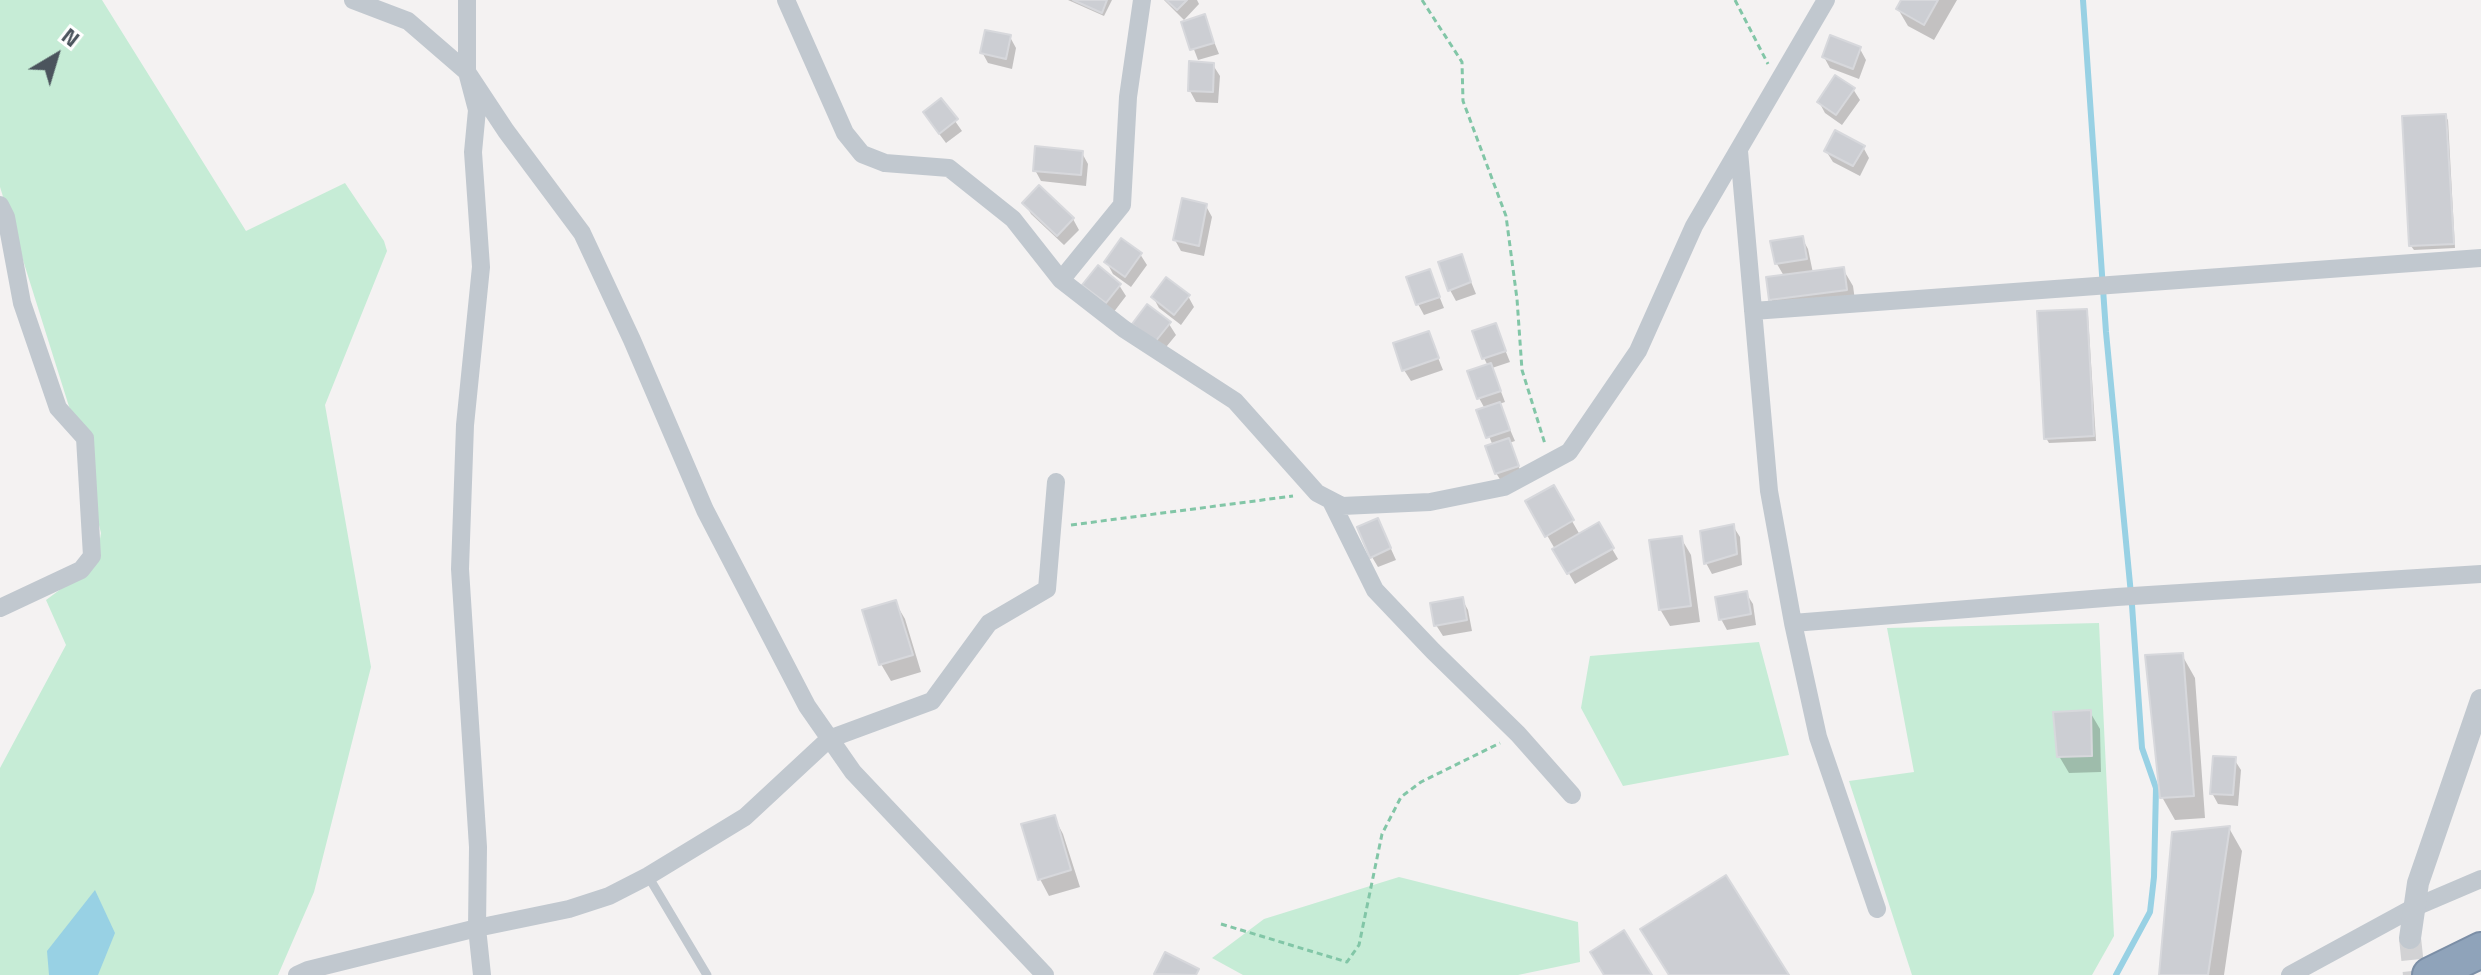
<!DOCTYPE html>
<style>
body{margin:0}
#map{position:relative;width:2481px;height:975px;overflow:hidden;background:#f4f2f2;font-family:"Titillium Web",sans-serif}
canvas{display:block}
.north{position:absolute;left:16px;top:16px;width:80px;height:80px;-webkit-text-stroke:6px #fff;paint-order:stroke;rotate:38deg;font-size:22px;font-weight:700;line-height:32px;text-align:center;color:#4b545d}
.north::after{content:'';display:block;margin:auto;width:28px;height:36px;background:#4b545d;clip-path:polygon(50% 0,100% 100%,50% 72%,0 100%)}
</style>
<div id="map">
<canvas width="2481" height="975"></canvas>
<div class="north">N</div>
</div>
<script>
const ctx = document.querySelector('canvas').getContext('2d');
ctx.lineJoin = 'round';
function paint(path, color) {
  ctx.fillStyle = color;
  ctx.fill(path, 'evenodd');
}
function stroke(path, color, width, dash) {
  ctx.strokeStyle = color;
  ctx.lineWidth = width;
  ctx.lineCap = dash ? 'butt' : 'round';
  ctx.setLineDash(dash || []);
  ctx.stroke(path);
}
const green = new Path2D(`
 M0 0H102L246 231 345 183 384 241 387 251 325 405 371 667 314 892 278 975H0V768L66 645 46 600 96 563 101 533 72 416 0 187Z
 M2099 623 2114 936 2092 975H1912L1849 781 1914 772 1887 628Z
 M1759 642 1789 755 1623 786 1581 708 1590 656Z
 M1399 877 1578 922 1580 962 1518 975H1243L1212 958 1264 919Z`);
const water = new Path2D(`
 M95 890 115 933 98 975H49L47 951Z`);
const shadow = new Path2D(`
 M1068 0H1112L1104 16Z
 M1164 0H1197L1199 4 1184 20Z
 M1903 0H1957L1934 40 1908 26 1898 9Z
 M1204 17 1219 54 1198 60 1184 23Z
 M1010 37 1016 48 1012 69 988 63 982 52Z
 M1860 49 1866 60 1859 79 1830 68 1824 57Z
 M1213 65 1220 76 1218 103 1196 102 1190 91Z
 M1853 89 1860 100 1842 125 1825 113 1819 102Z
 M941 101 962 131 946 143 931 123Z
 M2445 116 2448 120 2455 248 2414 250 2411 246Z
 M1863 147 1869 158 1860 176 1833 162 1826 151Z
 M1082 153 1088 164 1086 186 1041 181 1035 170Z
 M1025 203 1073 219 1079 230 1064 245 1031 214Z
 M1206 206 1212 217 1204 256 1181 251 1175 240Z
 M1802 238 1808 249 1813 273 1843 269 1853 286 1856 307 1780 316 1771 299 1784 276 1777 264Z
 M1140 254 1147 265 1131 287 1113 274 1107 263Z
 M1461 257 1476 294 1456 301 1450 290Z
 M1429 271 1444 308 1424 315 1418 304Z
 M1084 285H1119L1126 296 1113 313 1091 296Z
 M1188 296 1194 307 1181 325 1159 308 1153 297Z
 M2086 311 2088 315 2096 441 2049 443 2046 438Z
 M1169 324 1176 335 1162 352 1140 335Z
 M1495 325 1510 362 1492 368 1505 402 1499 404 1515 441 1509 443 1523 477 1503 484 1496 473 1493 446 1479 411 1485 409 1479 398 1488 366 1484 358Z
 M1428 333 1443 370 1411 381 1404 370Z
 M1553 488 1580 535 1598 525 1618 559 1575 584 1528 502Z
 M1378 520 1396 560 1378 567 1372 557Z
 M1733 526 1740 537 1742 565 1712 574 1706 563Z
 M1681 538 1691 555 1700 622 1670 626 1660 609Z
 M1746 593 1753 604 1756 625 1727 630 1721 619Z
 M1462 599 1468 610 1472 631 1443 636 1436 625Z
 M895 602 905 619 921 672 891 681 881 664Z
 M2182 655 2195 678 2205 818 2175 820 2162 797Z
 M2090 712 2100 729 2101 772 2069 773 2059 756Z
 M2234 759 2241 770 2238 806 2218 804 2212 793Z
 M1054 817 1063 834 1080 887 1049 896 1040 879Z
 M2229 828 2242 851 2224 975H2161Z`);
const stream = new Path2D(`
 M2083 0 2106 332 2132 605 2142 748 2156 788 2154 877 2150 912 2116 975`);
const building = new Path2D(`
 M1073 0H1107L1102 13Z
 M1166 0H1187L1177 10Z
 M1901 0H1938L1924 25 1896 9Z
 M1205 14 1214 43 1190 50 1181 22Z
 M985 30 1011 35 1006 59 980 53Z
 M1830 35 1861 47 1853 69 1822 57Z
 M1189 61 1214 63 1213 92 1188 91Z
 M1835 75 1855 88 1836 115 1817 102Z
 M941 98 958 119 939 134 923 112Z
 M2446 114 2454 244 2409 246 2402 116Z
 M1835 130 1865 146 1853 166 1824 151Z
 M1035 146 1083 151 1081 175 1033 171Z
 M1039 185 1074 218 1057 236 1022 203Z
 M1182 198 1207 204 1199 246 1173 240Z
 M1803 236 1807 259 1775 264 1770 241Z
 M1121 238 1142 253 1125 277 1104 262Z
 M1462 254 1471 282 1448 291 1438 262Z
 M1098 265 1121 284 1106 303 1082 285Z
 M1844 267 1847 290 1769 300 1766 277Z
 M1430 269 1440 297 1416 305 1406 277Z
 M1166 277 1190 295 1174 315 1151 297Z
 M1147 304 1171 322 1155 342 1132 324Z
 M2087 309 2094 436 2044 439 2037 311Z
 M1496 323 1506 351 1482 359 1472 331Z
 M1429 331 1439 358 1402 371 1393 343Z
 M1491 363 1501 391 1477 399 1467 371Z
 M1500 402 1510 430 1486 438 1476 410Z
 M1509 438 1519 466 1495 474 1485 446Z
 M1554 485 1574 520 1545 537 1525 501Z
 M1378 518 1391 548 1370 558 1357 527Z
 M1599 522 1614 548 1567 574 1552 549Z
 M1734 524 1737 554 1704 564 1700 531Z
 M1682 536 1691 606 1659 610 1649 540Z
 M1747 591 1751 614 1719 620 1715 597Z
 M1463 597 1467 620 1434 626 1430 603Z
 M896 600 913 655 879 665 862 610Z
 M2183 653 2194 796 2160 798 2145 655Z
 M2091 710 2092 756 2057 757 2053 712Z
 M2213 756 2236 757 2233 795 2210 794Z
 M1055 815 1071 870 1038 880 1021 824Z
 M2230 826 2208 975H2159L2172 832Z
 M1726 875 1789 975H1669L1640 929Z
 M1624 930 1652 975H1604L1590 952Z
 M1165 952 1199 969 1196 975 1154 974Z`);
const tertiaryTunnel = new Path2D(`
 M2410 938 2414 975`);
const path = new Path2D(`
 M1422 0 1462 62 1463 101 1506 216 1517 299 1522 370 1545 444
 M1735 0 1768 64
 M1071 525 1293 496
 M1221 924 1347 962 1359 945 1382 834 1401 797 1421 782 1500 743`);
const service = new Path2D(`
 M648 876 707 975`);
const minor = new Path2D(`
 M353 0 408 21 467 72 506 131 582 233 632 340 705 510 807 706 853 772 1045 975
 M467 0V72L477 110 473 152 481 267 465 425 460 569 478 847 477 928 482 975
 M786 0 845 133 862 154 885 163 949 168 1013 219 1061 280 1124 329 1235 401 1317 493 1342 506 1430 502 1504 487 1569 452 1638 351 1694 226 1826 0
 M1739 151 1769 491 1793 623 1818 737 1877 909
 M0 205 6 217 22 303 58 408 85 438 92 556 81 570 0 608
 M1061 280 1122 205 1128 97 1142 0
 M1753 311 2481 258
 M1331 501 1375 590 1433 651 1518 734 1572 795
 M1793 623 2117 597 2481 574
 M297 975 308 970 477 928 569 909 609 896 648 876 745 817 829 739 932 701 989 623 1047 589 1056 482
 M2290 975 2413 908 2481 879`);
const tertiary = new Path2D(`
 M2410 938 2418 883 2481 700`);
const motorway = new Path2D(`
 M2430 975 2481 950`);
paint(green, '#c6ecd6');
paint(water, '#98d1e4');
paint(shadow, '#0003');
stroke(stream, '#98d1e4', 6);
paint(building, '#ccced3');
stroke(building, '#d7d8dc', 2);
stroke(tertiaryTunnel, '#d2d2d4', 22, [22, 11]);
stroke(motorway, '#7b8ea6', 38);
stroke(path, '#82c6a7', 3, [6, 4]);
stroke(service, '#c1c8cf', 9);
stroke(minor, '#c1c8cf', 18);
stroke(tertiary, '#c1c8cf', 22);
stroke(motorway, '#8fa3ba', 34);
</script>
